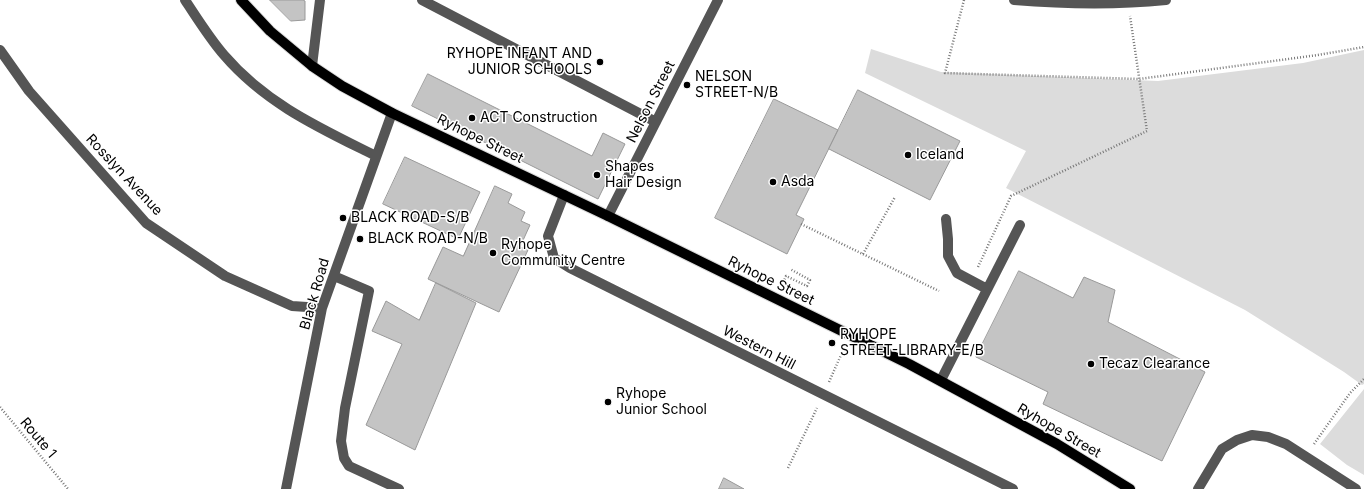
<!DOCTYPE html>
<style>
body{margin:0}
canvas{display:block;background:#fff}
</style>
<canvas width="1364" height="489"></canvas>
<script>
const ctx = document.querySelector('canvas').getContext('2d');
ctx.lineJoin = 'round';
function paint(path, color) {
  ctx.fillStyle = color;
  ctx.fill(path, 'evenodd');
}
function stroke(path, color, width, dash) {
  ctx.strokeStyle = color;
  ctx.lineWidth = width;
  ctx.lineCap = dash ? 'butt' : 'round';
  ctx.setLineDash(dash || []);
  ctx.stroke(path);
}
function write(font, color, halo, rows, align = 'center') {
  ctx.font = font + ' Inter,sans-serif';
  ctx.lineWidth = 3;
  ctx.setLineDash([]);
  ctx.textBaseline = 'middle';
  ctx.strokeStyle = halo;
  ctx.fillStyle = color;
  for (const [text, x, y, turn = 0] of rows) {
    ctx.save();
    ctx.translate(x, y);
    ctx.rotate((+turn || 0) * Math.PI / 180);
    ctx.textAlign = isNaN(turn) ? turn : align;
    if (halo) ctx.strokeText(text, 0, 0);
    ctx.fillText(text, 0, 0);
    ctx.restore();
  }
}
const green = new Path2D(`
 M871 49 941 72 1158 81 1303 63 1364 50V384L1362 385 1344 372 1245 310 1006 188 1026 151 865 73Z
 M1364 389V475L1347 465 1320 444Z`);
const building = new Path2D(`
 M270 0H303L305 1V20L291 21Z
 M428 74 592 156 603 133 625 144 598 199 412 106Z
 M858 90 960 141 930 200 829 149Z
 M774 99 838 130 796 215 804 219 787 254 715 218Z
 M405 157 480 192 458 239 383 204Z
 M495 186 512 194 508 203 525 212 521 221 530 225 520 247 528 250 499 312 428 279 443 247 463 256Z
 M1019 271 1073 298 1084 277 1115 290 1108 322 1205 372 1162 461 1043 404 1048 392 976 357Z
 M436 283 476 303 415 450 366 425 402 344 372 331 386 301 419 320Z
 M724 478 744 489H719Z`);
const path = new Path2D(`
 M964 0 945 73 1139 79 1318 55 1364 47
 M801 224 939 291
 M863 254 895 197
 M978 267 1011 196 1147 131 1130 16
 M782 285 786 276 807 286 810 280 790 269
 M829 382 841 355
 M0 407 68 489
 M1314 444 1350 393 1364 379
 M788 468 817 408`);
const minor = new Path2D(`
 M185 0C197 18 210 39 224 55 266 104 320 128 376 156
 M422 0 656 122
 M1014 0C1064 4 1116 5 1166 0
 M0 50 29 91 146 223 225 276 292 306 322 308
 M312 66 320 0
 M564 195 548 236 554 258 570 268 1013 489
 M608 216 718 0
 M946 219 948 239V256L957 273 987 289
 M334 276 369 291 345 408 341 441 344 458 349 466 399 489
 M941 380 1020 225
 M286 489 322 308 392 113
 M1198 489 1222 449 1237 440 1252 435 1268 437 1286 444 1356 489`);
const major = new Path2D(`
 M241 0 270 31 312 66 342 86 392 113 608 216 909 364 1057 444 1130 489`);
const markers = [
 [600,62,4,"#000"],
 [687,85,4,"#000"],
 [472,118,4,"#000"],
 [908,155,4,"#000"],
 [597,175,4,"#000"],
 [773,182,4,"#000"],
 [343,218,4,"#000"],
 [360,239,4,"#000"],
 [493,253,4,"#000"],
 [832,343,4,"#000"],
 [1091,364,4,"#000"],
 [608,402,4,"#000"]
];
const poiNames = [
 ["RYHOPE INFANT AND",592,54,"right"],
 ["JUNIOR SCHOOLS",592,70,"right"],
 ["NELSON",695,77],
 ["STREET-N/B",695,93],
 ["ACT Construction",480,118],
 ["Iceland",916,155],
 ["Shapes",605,167],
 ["Hair Design",605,183],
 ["Asda",781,182],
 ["BLACK ROAD-S/B",351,218],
 ["BLACK ROAD-N/B",368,239],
 ["Ryhope",501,245],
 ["Community Centre",501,261],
 ["RYHOPE",840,335],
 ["STREET-LIBRARY-E/B",840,351],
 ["Tecaz Clearance",1099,364],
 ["Ryhope",616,394],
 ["Junior School",616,410]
];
const streetNames = [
 ["Nelson Street",651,102,-63],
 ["Ryhope Street",480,139,26],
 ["Rosslyn Avenue",124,175,47],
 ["Ryhope Street",771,281,26],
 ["Black Road",315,294,-74],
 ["Western Hill",759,348,27],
 ["Ryhope Street",1059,431,30],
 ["Route 1",38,438,50]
];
paint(green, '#dcdcdc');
paint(building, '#c4c4c4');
stroke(building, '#999', 1);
stroke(major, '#dbdbdb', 12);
stroke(path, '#777', 2.5, [1, 2]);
stroke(minor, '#555', 10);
stroke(major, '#000', 10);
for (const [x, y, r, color] of markers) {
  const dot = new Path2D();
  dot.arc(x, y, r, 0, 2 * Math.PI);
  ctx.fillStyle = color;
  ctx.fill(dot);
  stroke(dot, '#fff', 1.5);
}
write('14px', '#000', '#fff', poiNames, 'left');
write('14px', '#000', '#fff', streetNames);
</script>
